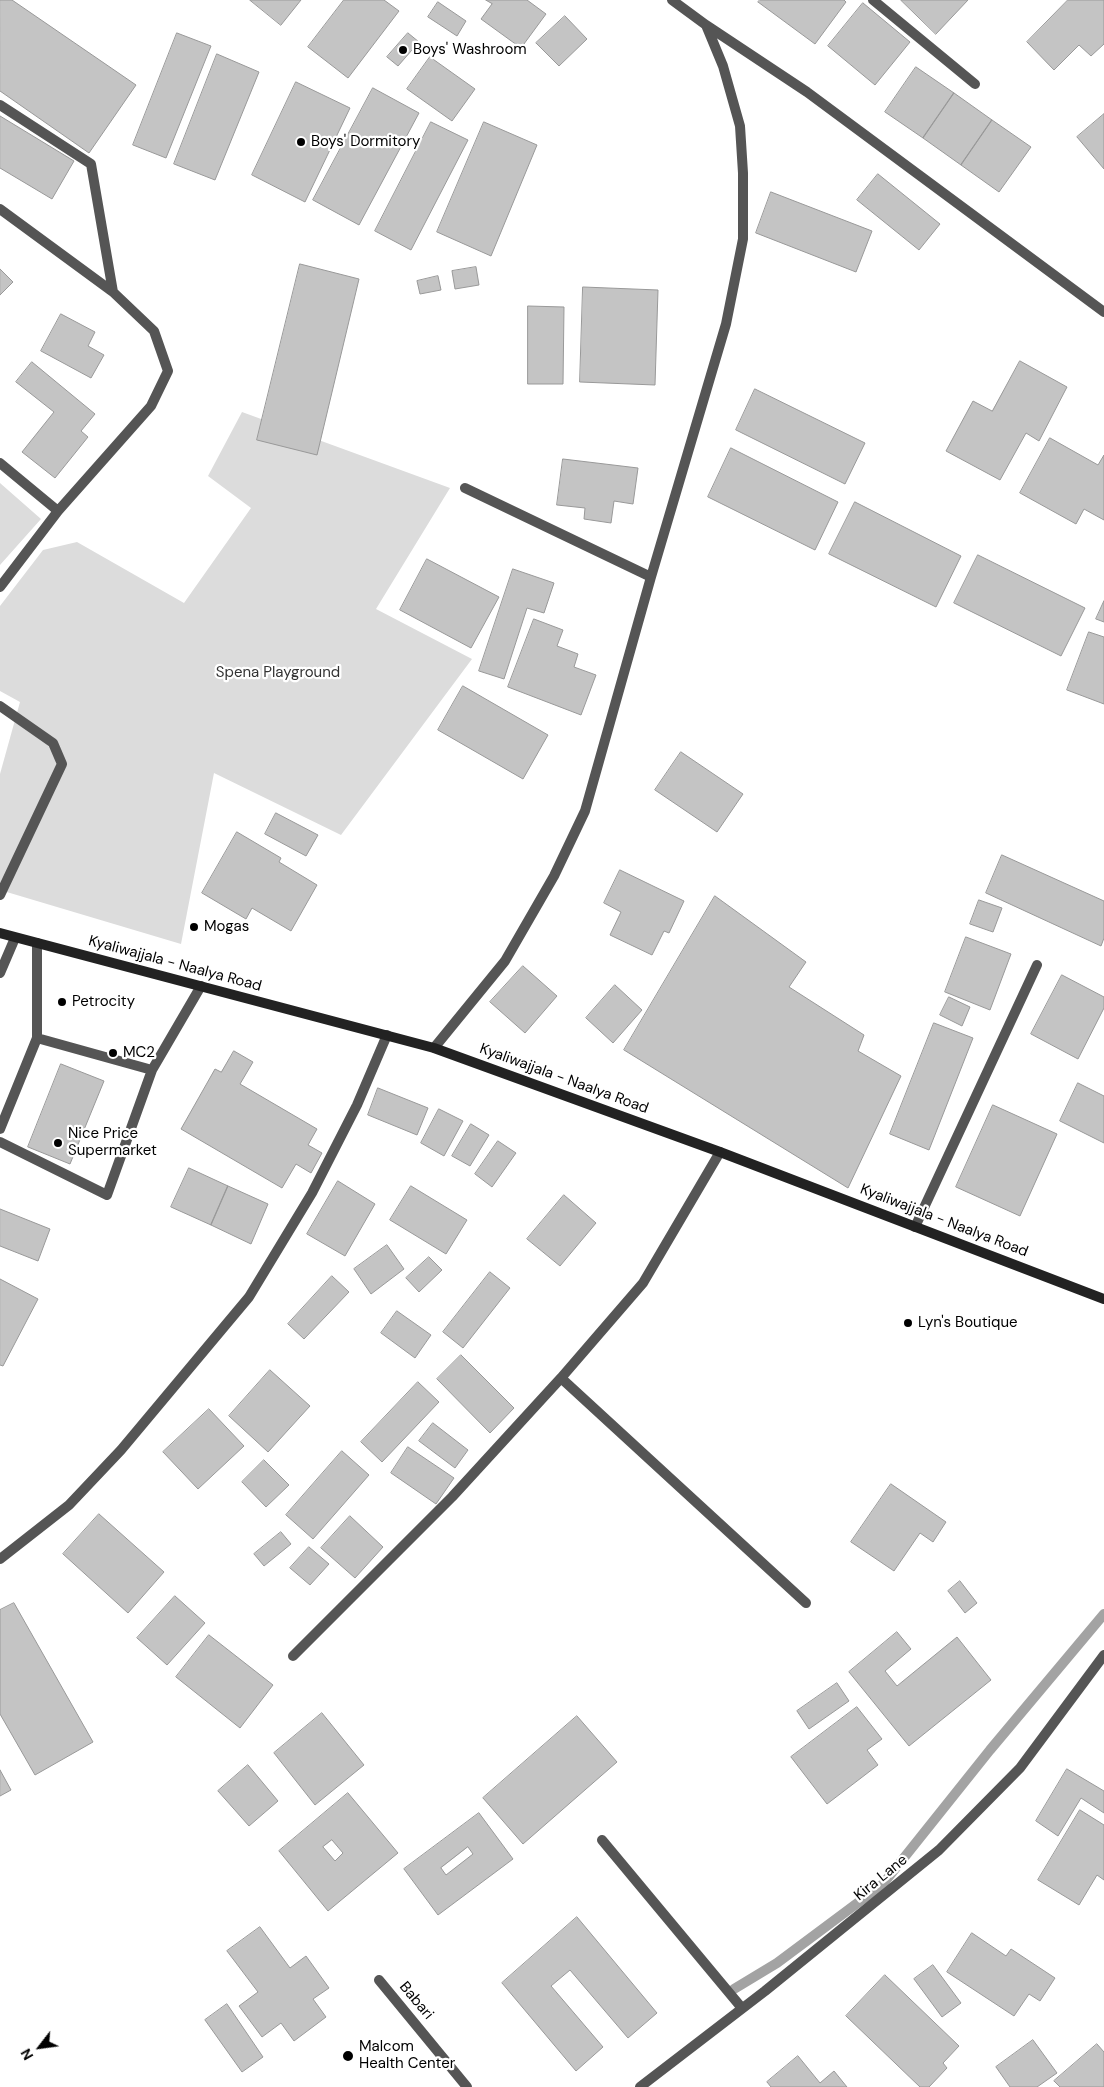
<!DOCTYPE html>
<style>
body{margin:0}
#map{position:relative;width:1104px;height:2087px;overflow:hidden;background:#fff;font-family:"DM Sans",sans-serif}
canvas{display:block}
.north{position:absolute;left:15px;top:2022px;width:50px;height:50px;-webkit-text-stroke:4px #fff;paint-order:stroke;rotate:240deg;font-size:14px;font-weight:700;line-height:20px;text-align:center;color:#000}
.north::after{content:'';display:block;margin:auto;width:18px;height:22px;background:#000;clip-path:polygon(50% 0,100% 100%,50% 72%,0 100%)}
</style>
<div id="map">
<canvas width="1104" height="2087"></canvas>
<div class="north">N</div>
</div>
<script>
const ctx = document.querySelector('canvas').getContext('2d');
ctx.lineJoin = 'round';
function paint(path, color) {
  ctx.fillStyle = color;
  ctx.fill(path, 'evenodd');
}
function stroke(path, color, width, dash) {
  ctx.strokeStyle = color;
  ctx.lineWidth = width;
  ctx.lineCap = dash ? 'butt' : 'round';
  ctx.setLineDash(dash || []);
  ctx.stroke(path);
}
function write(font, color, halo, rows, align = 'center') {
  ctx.font = font + ' "DM Sans",sans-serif';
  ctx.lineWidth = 4.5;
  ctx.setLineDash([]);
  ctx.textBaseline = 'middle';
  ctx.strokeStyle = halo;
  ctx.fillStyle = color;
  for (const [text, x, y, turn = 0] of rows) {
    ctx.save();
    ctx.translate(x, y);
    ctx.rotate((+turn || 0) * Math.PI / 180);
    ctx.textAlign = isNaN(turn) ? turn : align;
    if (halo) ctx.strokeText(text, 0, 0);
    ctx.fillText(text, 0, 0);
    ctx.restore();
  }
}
const green = new Path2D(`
 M242 412 450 488 376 609 472 659 341 835 214 773 181 944 0 890V774L20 702 0 691V606L43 550 77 542 184 603 251 508 208 476Z
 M0 483 41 519 0 565Z`);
const stream = new Path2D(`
 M734 1989 777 1963 883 1884 990 1750 1104 1614`);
const building = new Path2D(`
 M0 0H12L136 85 89 153 0 91Z
 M250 0H301L281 25Z
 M344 0H384L399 11 348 78 308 47Z
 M486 0H527L546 14 521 48 481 19 492 4Z
 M760 0H844L846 2 815 44 758 2Z
 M901 0H968L936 34Z
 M1068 0H1104V44L1091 56 1079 45 1054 70 1027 42Z
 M438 2 466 21 457 36 428 17Z
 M863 3 910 42 875 85 828 46Z
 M565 16 587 39 559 66 536 43Z
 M177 33 211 46 166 158 133 145Z
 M408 33 419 42 398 66 387 57Z
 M217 54 259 72 215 180 174 164Z
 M430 57 475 89 452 121 407 89Z
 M916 67 954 93 923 138 885 112Z
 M296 82 350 108 305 202 252 175Z
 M373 88 419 113 359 225 313 200Z
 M954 93 992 120 961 165 923 138Z
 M1104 114V169L1077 137Z
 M0 116 74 161 52 199 0 168Z
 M992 120 1031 147 999 192 961 165Z
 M431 122 468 140 411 250 375 231Z
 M484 122 537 145 491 256 437 232Z
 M878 174 940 224 919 250 857 200Z
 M771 192 872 231 856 272 756 233Z
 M300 264 359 279 317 455 257 440Z
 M476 267 479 285 455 289 452 271Z
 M0 269 13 282 0 295Z
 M438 276 441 290 420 294 417 281Z
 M583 287 658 290 655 385 580 382Z
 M528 306 564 307 563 384H528Z
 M61 314 95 332 88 346 104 355 91 378 41 351Z
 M1020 361 1067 387 1039 441 1026 433 1000 480 946 451 973 401 992 411Z
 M32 362 95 414 81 431 88 437 55 478 22 452 54 412 16 382Z
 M755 389 865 443 845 484 736 430Z
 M1050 438 1098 465 1104 455V520L1084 509 1076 524 1020 493Z
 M731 448 838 502 815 550 708 497Z
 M563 459 638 468 633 504 614 501 611 523 584 519 585 508 557 505Z
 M855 502 961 556 936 607 829 554Z
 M978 555 1085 608 1061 656 954 603Z
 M427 559 499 597 471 648 400 610Z
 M513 569 554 583 544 613 527 608 504 679 479 671Z
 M1104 601V622L1096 619Z
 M534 619 563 630 557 646 578 654 574 667 596 675 581 715 508 687Z
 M1089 632 1104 637V704L1067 690Z
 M463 686 548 735 523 779 438 730Z
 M681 752 743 794 717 832 655 790Z
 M276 813 318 835 306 856 265 834Z
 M237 832 281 858 279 862 317 885 291 931 252 908 246 919 202 893Z
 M1002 855 1104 901V938L1101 946 986 893Z
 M620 870 684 901 669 933 664 931 652 955 610 935 621 912 604 903Z
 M715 896 806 962 789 987 864 1035 858 1051 901 1076 848 1188 624 1050Z
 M979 900 1002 908 993 932 970 924Z
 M966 937 1011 954 990 1010 945 992Z
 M523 966 557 996 525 1033 490 1002Z
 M1062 975 1104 997V1008L1078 1059 1031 1034Z
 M615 985 642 1010 613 1043 586 1018Z
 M949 997 970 1007 962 1026 940 1015Z
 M934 1023 973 1038 929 1150 890 1134Z
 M234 1051 253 1062 240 1084 317 1129 308 1145 322 1153 311 1173 296 1164 282 1188 181 1129 215 1069 221 1072Z
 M61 1064 104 1081 70 1164 28 1147Z
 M1078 1083 1104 1096V1143L1060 1121Z
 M378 1088 428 1108 417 1135 368 1115Z
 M993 1105 1057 1134 1020 1216 956 1187Z
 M439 1109 463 1121 444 1156 421 1143Z
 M471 1124 489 1135 470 1166 452 1156Z
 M498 1141 516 1153 492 1187 475 1174Z
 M189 1168 228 1186 211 1225 171 1207Z
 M338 1181 375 1204 345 1256 307 1234Z
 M228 1186 268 1204 251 1244 211 1225Z
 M411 1186 467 1220 446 1254 390 1220Z
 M564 1195 596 1223 560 1266 527 1239Z
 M0 1209 50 1229 38 1261 0 1246Z
 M387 1245 404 1269 371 1294 354 1269Z
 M429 1257 442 1270 419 1292 406 1278Z
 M490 1272 510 1288 463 1348 443 1332Z
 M332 1276 349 1292 304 1339 288 1324Z
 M0 1279 38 1299 3 1366 0 1365Z
 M397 1311 431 1335 415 1358 381 1333Z
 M461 1355 514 1408 490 1433 437 1379Z
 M270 1370 310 1406 268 1452 229 1416Z
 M418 1382 439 1402 382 1462 361 1442Z
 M209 1409 244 1446 198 1489 163 1452Z
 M433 1423 468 1450 455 1468 419 1441Z
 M408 1447 454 1478 436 1504 391 1473Z
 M342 1451 369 1475 313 1539 286 1515Z
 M264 1460 289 1485 266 1507 242 1482Z
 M891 1484 946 1522 933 1542 920 1533 894 1571 851 1542Z
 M99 1514 164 1572 128 1613 63 1554Z
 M350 1516 383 1547 355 1578 321 1548Z
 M281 1532 291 1544 264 1566 254 1554Z
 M309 1547 329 1564 310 1585 290 1568Z
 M960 1581 977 1603 965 1613 948 1591Z
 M175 1596 205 1623 167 1665 137 1638Z
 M14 1603 93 1742 35 1775 0 1714V1610Z
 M897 1632 911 1649 885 1671 897 1686 957 1637 991 1680 909 1746 849 1672Z
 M209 1635 273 1685 240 1728 176 1677Z
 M837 1683 849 1701 809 1729 797 1711Z
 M857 1707 882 1739 867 1750 878 1765 827 1804 791 1757Z
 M322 1713 364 1765 315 1805 274 1753Z
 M577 1716 617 1762 523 1844 483 1798Z
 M248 1765 278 1801 249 1826 218 1791Z
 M1067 1769 1104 1791V1813L1081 1798 1058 1836 1036 1821Z
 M0 1770 11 1790 0 1796Z
 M348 1793 398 1853 328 1911 279 1851ZM332 1840 343 1853 335 1861 323 1847Z
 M1080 1810 1104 1825V1880L1097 1875 1079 1905 1038 1880Z
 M479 1813 513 1859 438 1915 404 1869ZM468 1847 473 1854 446 1875 441 1868Z
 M577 1917 657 2013 628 2038 570 1970 551 1986 603 2047 576 2071 502 1983Z
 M260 1927 290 1968 306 1956 329 1988 313 1999 326 2017 294 2041 281 2023 262 2037 239 2006 258 1992 227 1951Z
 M972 1933 1006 1956 1011 1949 1055 1978 1040 2001 1029 1994 1014 2016 947 1972Z
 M933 1965 961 2003 942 2017 914 1979Z
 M885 1975 959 2046 943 2063 947 2068 929 2087H920L846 2016Z
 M227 2004 263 2057 242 2072 205 2020Z
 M1033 2040 1057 2073 1037 2087H1010L996 2067Z
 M1097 2044 1104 2052V2087H1060L1054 2081Z
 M798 2056 820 2083 834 2071 847 2087H771L767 2082Z`);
const service = new Path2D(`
 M0 105 91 164 113 292 154 331 168 371 151 406 58 511 0 587
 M0 209 113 292
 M0 463 58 511
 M0 706 53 743 62 764 0 895
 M37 943V1038L152 1070 201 986
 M0 973 15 938
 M0 1129 37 1038
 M0 1142 107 1195 152 1070
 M602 1840 741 2007`);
const minor = new Path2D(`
 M672 0 706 25 807 92 1104 312
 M873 0 975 84
 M465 488 651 577
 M434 1048 505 961 554 876 585 811 651 577 726 324 743 239V173L740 126 723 66 706 25
 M915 1227 1037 965
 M561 1378 806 1603
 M0 1559 69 1505 121 1450 249 1297 312 1193 357 1105 387 1035
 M293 1656 452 1497 561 1378 643 1283 720 1152
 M379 1980 467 2087
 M640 2087 765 1991 939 1850 1020 1768 1104 1655`);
const secondary = new Path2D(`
 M0 933 434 1048 720 1152 1104 1299`);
const markers = [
 [403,50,5,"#000"],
 [301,142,5,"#000"],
 [194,927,5,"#000"],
 [62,1002,5,"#000"],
 [113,1053,5,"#000"],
 [58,1143,5,"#000"],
 [908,1323,5,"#000"],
 [348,2056,6,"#000"]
];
const poiNames = [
 ["Boys' Washroom",413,50],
 ["Boys' Dormitory",311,142],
 ["Mogas",204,927],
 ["Petrocity",72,1002],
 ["MC2",123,1053],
 ["Nice Price",68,1134],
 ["Supermarket",68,1151],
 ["Lyn's Boutique",918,1323],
 ["Malcom",359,2047],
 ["Health Center",359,2064]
];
const parkNames = [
 ["Spena Playground",278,673]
];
const streetNames = [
 ["Kyaliwajjala - Naalya Road",175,964,15],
 ["Kyaliwajjala - Naalya Road",564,1079,20],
 ["Kyaliwajjala - Naalya Road",944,1221,21],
 ["Kira Lane",881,1878,-39],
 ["Babari",416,2001,50]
];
paint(green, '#dcdcdc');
stroke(stream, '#a3a3a3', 10);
paint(building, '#c4c4c4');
stroke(building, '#999', 1);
stroke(service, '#555', 10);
stroke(minor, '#555', 10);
stroke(secondary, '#222', 10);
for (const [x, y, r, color] of markers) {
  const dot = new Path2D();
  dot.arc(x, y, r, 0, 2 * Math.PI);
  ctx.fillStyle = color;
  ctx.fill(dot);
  stroke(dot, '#fff', 2);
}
write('15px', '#000', '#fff', poiNames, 'left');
write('15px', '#333', '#fff', parkNames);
write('15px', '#000', '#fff', streetNames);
</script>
